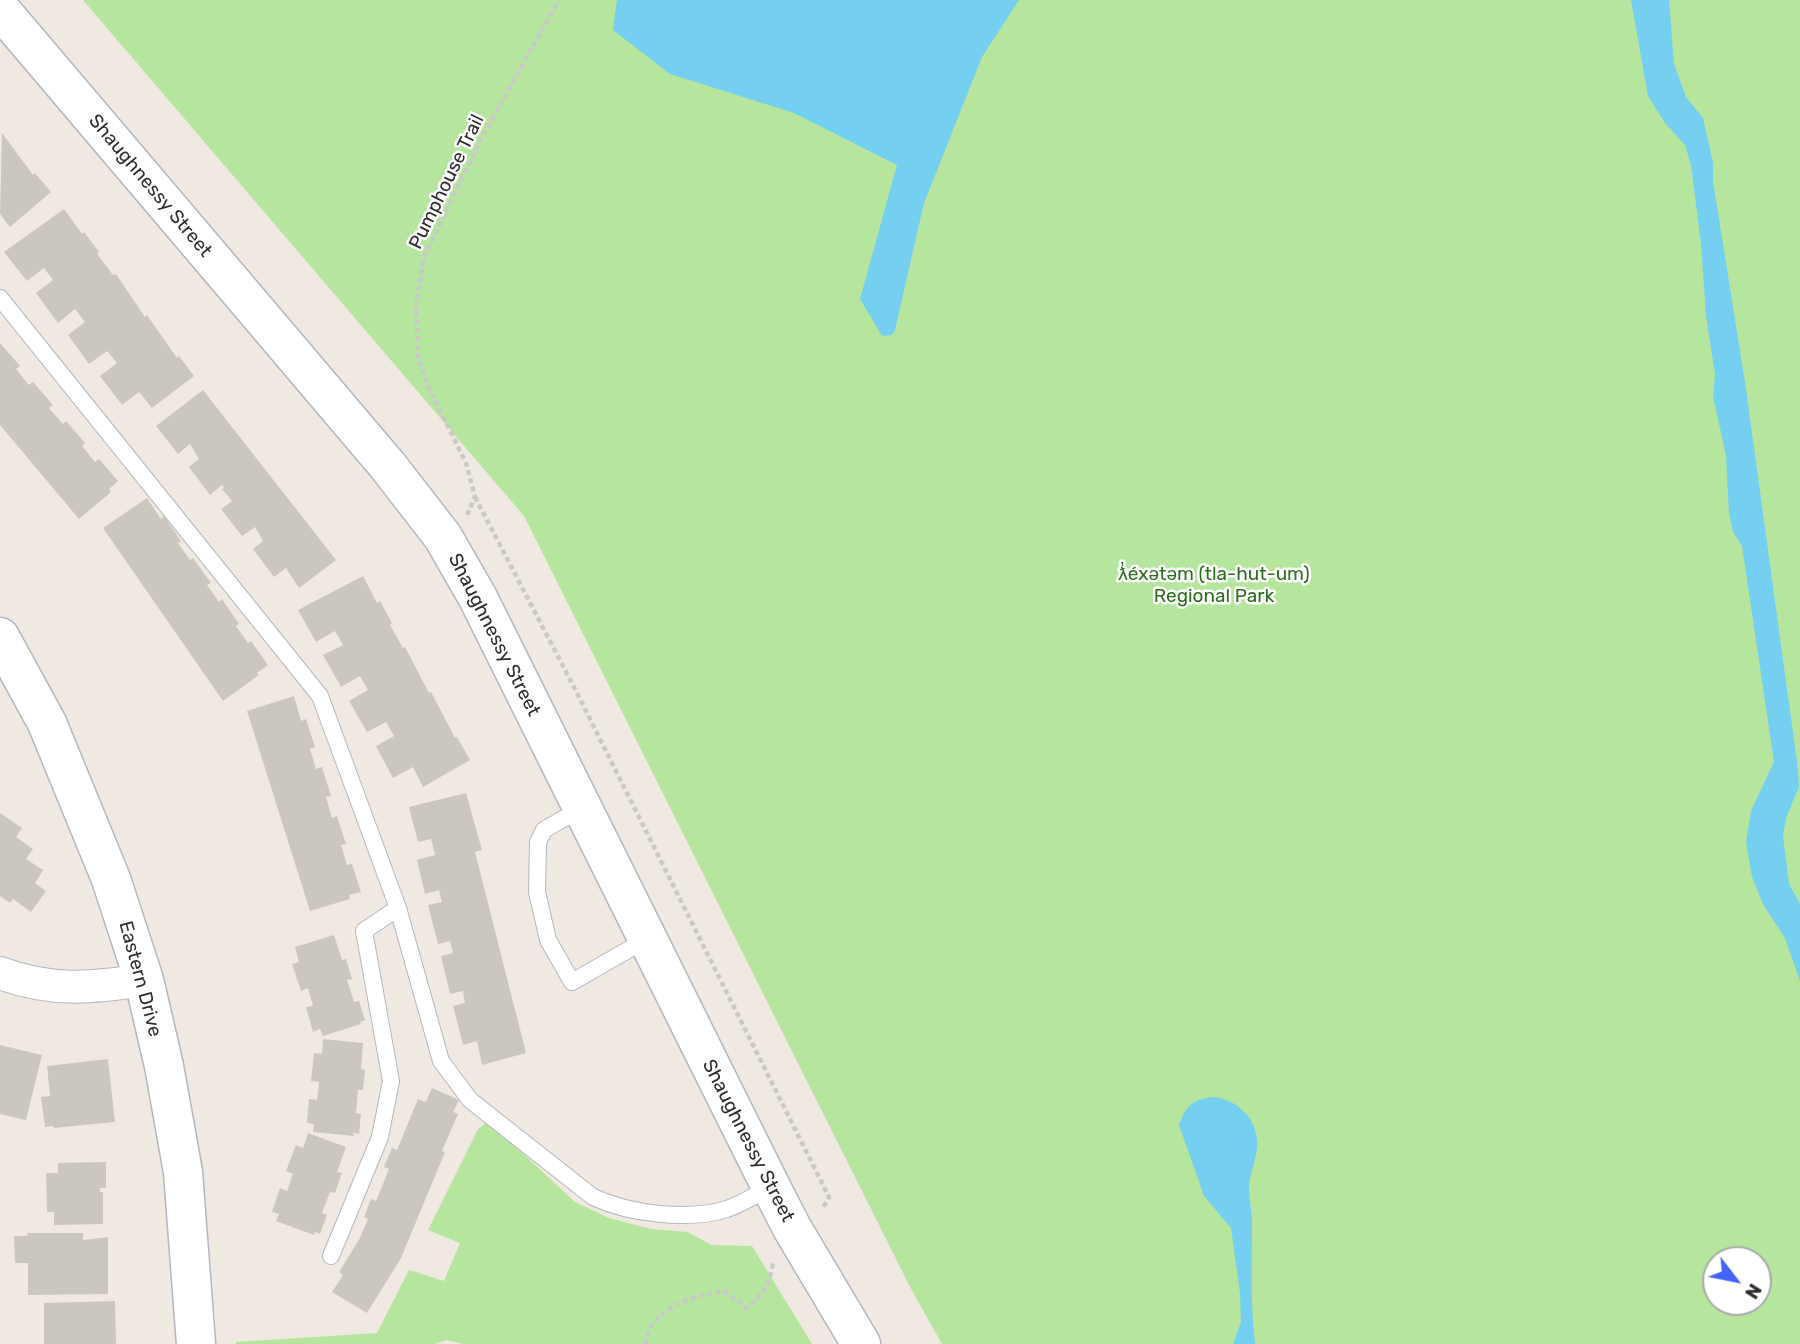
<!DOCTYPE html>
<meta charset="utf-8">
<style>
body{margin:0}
#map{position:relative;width:1800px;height:1344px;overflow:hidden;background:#efe9e1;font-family:Rubik,sans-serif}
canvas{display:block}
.north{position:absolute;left:1702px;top:1246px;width:70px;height:70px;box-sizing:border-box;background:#fff;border:2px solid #ababab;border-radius:50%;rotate:122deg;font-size:19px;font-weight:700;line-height:28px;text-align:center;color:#2e2e2e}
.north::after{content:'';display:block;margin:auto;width:24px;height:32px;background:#4264fb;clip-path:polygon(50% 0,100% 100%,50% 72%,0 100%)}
</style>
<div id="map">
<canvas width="1800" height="1344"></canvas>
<div class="north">N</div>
</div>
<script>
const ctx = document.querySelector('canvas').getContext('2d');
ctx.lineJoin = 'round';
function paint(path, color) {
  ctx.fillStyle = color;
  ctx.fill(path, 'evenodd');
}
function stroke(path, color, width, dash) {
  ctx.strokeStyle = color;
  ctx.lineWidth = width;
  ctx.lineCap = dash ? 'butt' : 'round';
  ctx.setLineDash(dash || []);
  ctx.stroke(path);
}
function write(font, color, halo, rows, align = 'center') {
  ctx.font = font + ' Rubik,sans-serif';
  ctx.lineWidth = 5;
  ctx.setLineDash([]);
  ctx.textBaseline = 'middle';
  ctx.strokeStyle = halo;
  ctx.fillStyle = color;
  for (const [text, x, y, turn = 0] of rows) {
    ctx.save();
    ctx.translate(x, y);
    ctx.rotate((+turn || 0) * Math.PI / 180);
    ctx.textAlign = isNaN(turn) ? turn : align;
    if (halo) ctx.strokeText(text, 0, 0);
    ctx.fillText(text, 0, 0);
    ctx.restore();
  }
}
const green = new Path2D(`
 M83 0H1800V1344H942L911 1289 524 516ZM1716 1260H1758V1302H1716Z
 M488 1121 575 1202 609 1218 651 1229 687 1232 712 1245 752 1246 812 1344H463L446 1340 435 1344H236V1342L377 1333 409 1270 444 1281 460 1243 428 1230 478 1129Z`);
const water = new Path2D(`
 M617 0H1019L982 57 924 203 895 330 892 335 882 336 860 299 897 165 794 113 670 74 613 30Z
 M1631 0H1669L1674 64 1686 97 1703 118 1713 163V181L1746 389 1797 762 1799 787 1786 818 1783 836 1789 884 1800 904V981L1785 938 1764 906 1752 877 1746 842 1751 811 1774 762 1742 546 1733 532 1729 513 1726 456 1713 396 1715 374 1706 316 1701 244 1691 165 1685 145 1665 123 1648 96Z
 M1214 1097C1236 1100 1254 1115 1257 1139 1259 1154 1250 1171 1249 1187 1249 1197 1251 1208 1252 1219 1252 1261 1250 1302 1255 1344H1233L1241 1322 1240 1293 1231 1228 1204 1196 1179 1125C1186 1105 1193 1099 1214 1097Z`);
const building = new Path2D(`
 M2 133 33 175 35 173 51 192 10 227 0 214Z
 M64 209 82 234 84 232 99 252 97 254 113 275 116 274 145 317 147 315 177 358 179 356 194 376 152 408 139 392 122 405 100 376 117 363 107 351 89 364 68 335 85 322 75 309 58 323 36 293 53 280 44 268 27 281 4 252Z
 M0 343 20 366 16 369 29 385 33 382 53 405 49 408 63 424 66 421 85 443 82 446 95 462 99 459 118 481 109 489 111 492 79 519 0 425Z
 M203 390 336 560 299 588 286 568 274 577 253 549 263 541 255 527 242 536 221 509 232 501 222 489 224 488 222 485 210 495 189 467 199 459 190 444 178 454 156 426Z
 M147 498 161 519 164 516 181 541 178 543 190 560 193 558 211 583 207 585 219 602 222 599 239 624 236 626 248 643 251 641 268 665 257 673 259 675 223 701 103 528Z
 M363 576 377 603 380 601 392 623 390 625 403 648 405 647 429 693 431 692 455 738 457 737 470 760 423 787 413 767 393 778 376 746 394 736 386 722 367 732 349 701 368 690 360 676 341 687 323 655 343 645 335 631 316 642 298 610Z
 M294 696 301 721 306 719 315 747 310 749 316 769 322 767 331 796 326 797 332 818 337 816 346 844 341 845 347 865 352 864 361 892 349 895 350 899 310 911 247 711Z
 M466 793 482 850 475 852 526 1053 482 1065 477 1041 463 1045 453 1006 465 1003 463 991 450 994 441 956 453 953 450 941 438 944 428 905 442 902 439 890 425 894 417 860 435 855 431 839 418 842 409 807Z
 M0 813 22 828 16 837 33 849 26 859 43 870 35 883 46 891 31 912 13 899 10 903 0 896Z
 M334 935 342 960 346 959 352 979 347 980 354 1002 359 1001 365 1020 360 1022 361 1024 323 1036 320 1029 313 1032 306 1007 313 1006 308 988 301 991 292 964 299 962 295 947Z
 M323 1039 363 1043 361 1069 365 1070 363 1090H358L356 1113 361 1114 359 1134 353 1133 354 1136 313 1132 314 1124 307 1123 309 1099 317 1100 319 1082 311 1081 314 1053 322 1054Z
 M0 1045 42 1055 26 1120 0 1114Z
 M108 1059 115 1122 54 1128 53 1126 45 1127 41 1097 50 1096 47 1066Z
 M432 1088 459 1100 453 1112 458 1114 442 1151 445 1152 401 1258 367 1313 332 1292 343 1275 339 1272 360 1238 368 1219 364 1217 371 1199 376 1201 389 1169 384 1167 392 1148 397 1150 418 1099 426 1102Z
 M308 1133 346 1147 337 1172 342 1173 335 1193 330 1192 322 1213 327 1215 320 1234 315 1232 314 1235 276 1221 279 1214 272 1212 280 1188 287 1191 293 1174 286 1171 296 1145 303 1148Z
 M106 1162V1188H100V1192H103V1224L54 1225V1212H47L46 1173H58V1163Z
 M27 1233H83V1240L108 1237V1294L28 1295V1263H15L14 1236H28Z
 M115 1301 116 1344H44V1303Z`);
const path = new Path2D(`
 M475 497 577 693 829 1197 822 1210
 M467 515 475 497 466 463 428 386 418 357 416 305 424 257 482 137 559 0
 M645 1344C647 1337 649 1328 653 1323 671 1303 698 1294 724 1291L747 1308C764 1293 769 1285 773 1263`);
const lane = new Path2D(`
 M0 298 320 696 398 908 441 1061 470 1100 593 1197C630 1214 688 1221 727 1209 742 1204 757 1194 771 1187
 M582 808 544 830 538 842 537 892 548 940 572 982 647 939
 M331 1256 380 1137 391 1081 364 931 398 908`);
const street = new Path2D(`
 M0 973C50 992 92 988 144 980`);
const secondary = new Path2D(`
 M0 9 388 466 443 537 478 598 771 1187 792 1228 861 1344
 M0 637 47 723 111 879 144 980 164 1066 183 1172 196 1344`);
const streetNames = [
 ["Pumphouse Trail",447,182,-64],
 ["Shaughnessy Street",150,186,50],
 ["Shaughnessy Street",494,635,63],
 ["Eastern Drive",140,979,75],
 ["Shaughnessy Street",748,1141,63]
];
const parkNames = [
 ["ƛ̓éxətəm (tla-hut-um)",1214,575],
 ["Regional Park",1214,597]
];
paint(green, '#b6e59e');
paint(water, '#75cff0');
paint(building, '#cbc7bf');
stroke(lane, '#b4b7c1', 18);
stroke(street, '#b4b7c1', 34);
stroke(secondary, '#b4b7c1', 41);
stroke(path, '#c9c9c9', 4.5, [5, 3.5]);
stroke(lane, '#fff', 16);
stroke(street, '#fff', 32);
stroke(secondary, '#fff', 38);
write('19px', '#2e2e2e', '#fff', streetNames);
write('19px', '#2c6e1b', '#fff', parkNames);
</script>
